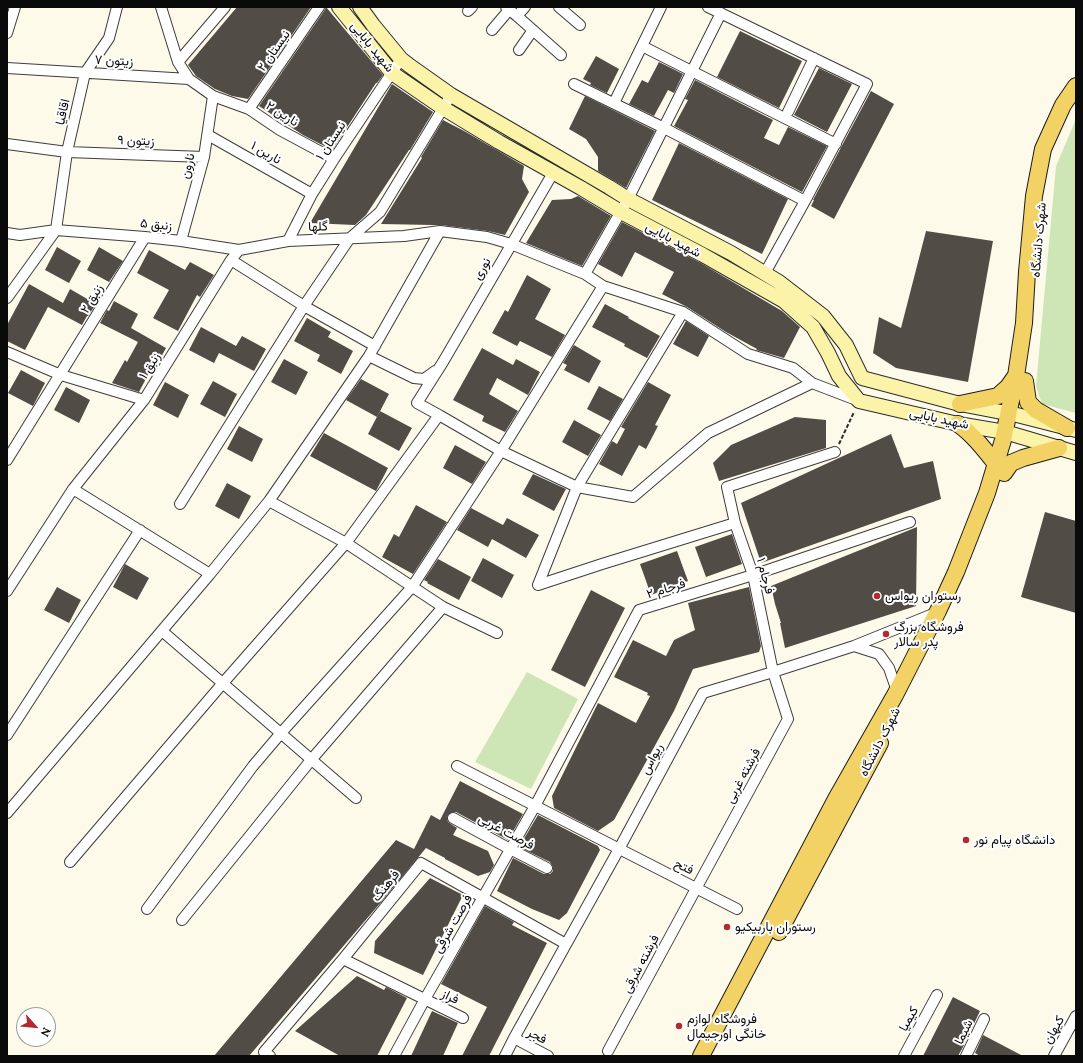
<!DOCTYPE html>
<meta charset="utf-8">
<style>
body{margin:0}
#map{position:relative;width:1083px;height:1063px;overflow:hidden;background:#fefae9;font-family:Lora,serif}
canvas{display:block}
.frame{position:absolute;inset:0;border:8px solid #0a0a0a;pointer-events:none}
.north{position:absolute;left:16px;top:1007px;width:40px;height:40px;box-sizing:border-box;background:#fff;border:1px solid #9d9d9d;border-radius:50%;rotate:117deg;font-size:11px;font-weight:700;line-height:16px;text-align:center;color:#0a0a0a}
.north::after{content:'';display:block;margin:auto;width:14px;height:18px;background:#b32a2e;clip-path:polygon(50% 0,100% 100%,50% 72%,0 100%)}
</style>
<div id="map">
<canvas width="1083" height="1063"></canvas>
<div class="frame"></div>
<div class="north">N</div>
</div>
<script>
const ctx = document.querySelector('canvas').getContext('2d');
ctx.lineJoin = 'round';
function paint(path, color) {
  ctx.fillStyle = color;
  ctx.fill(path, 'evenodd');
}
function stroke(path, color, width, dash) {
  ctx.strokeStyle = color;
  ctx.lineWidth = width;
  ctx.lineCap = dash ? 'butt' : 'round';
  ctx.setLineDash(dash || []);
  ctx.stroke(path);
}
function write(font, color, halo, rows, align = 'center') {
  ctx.font = font + ' Lora,Vazirmatn,serif';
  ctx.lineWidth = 4;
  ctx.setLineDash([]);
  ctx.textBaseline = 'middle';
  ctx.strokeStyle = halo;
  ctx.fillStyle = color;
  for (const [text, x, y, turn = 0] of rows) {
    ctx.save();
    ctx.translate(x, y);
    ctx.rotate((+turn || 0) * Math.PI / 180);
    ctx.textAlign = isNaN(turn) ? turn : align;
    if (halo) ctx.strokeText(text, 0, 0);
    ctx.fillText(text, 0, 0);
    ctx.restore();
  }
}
const green = new Path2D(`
 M1076 119V413L1042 404 1036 386 1056 166Z
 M527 672 578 699 531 789 475 762Z`);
const building = new Path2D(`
 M237 7H311L248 99 232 96 215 89 196 76 188 65Z
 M326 7 383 75 377 83H376L332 150 303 135 259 106 324 11Z
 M740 31 802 61 779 108 717 77Z
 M596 56 619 69 607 93 590 85 591 83 583 79Z
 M659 62 683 74 674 93 668 90 654 116 629 104 642 80 648 83Z
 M819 68 852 84 827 132 794 115Z
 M695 80 773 120 764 138 779 145 788 127 827 146 802 192 674 126 688 100 685 99Z
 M392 84 433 112 410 150H409L366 215 355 225 310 223Z
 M871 91 894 104 834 219 811 206 814 200H813Z
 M585 96 655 131 626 188 598 171V157L586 139 569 129Z
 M443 120 466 132 524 166 522 179 529 192 505 235 488 231 441 225H432L381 224 422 158 421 157Z
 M679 143 788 199 762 254 652 200Z
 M578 196 611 216 582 266 526 243 552 200 571 199Z
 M622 222 699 262 782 311 800 327 784 358 756 350 757 349 726 332 687 307 662 294 674 272 635 252 622 277 598 264Z
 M926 231 993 241 968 382 896 368 873 353 879 317 901 328Z
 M57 247 81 261 69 283 45 270Z
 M99 247 123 261 109 282 87 270Z
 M149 250 185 270 190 262 214 275 200 297 197 295 178 331 153 318 169 290 137 273Z
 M527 275 551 289 535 319 565 335 552 357 520 341 517 346 492 333 505 310 508 312Z
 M29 284 63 303 70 289 96 304 88 316H87L82 325 48 307 25 350 7 341V325Z
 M114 301 138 314 131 328 166 348 154 370 151 369 139 392 112 383 125 360 127 362 138 342 100 323 107 310 109 311Z
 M605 304 629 317 628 318 660 336 647 358 624 346 625 344 592 327Z
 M307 318 331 332 328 337 353 351 341 374 317 361 320 355 294 341Z
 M686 321 709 336 698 357 673 344Z
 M201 327 236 346 242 336 266 349 254 371 219 353 214 363 189 350Z
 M574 345 601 361 589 383 564 370 567 365 563 363Z
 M482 348 513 365 516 359 540 372 528 395 497 378 489 394 518 411 505 432 482 421 484 416 453 400Z
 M284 359 308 372 296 395 271 382Z
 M21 370 45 383 33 406 8 393Z
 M361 379 389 394 377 417 346 400Z
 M213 381 237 394 225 417 200 404Z
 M165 382 189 395 178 418 153 405Z
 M648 382 671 395 655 425 658 426 646 449 639 445 622 476 599 464 612 441 617 444 625 429 621 427Z
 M599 386 623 399 610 421 587 409Z
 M66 387 90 400 79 423 54 410Z
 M380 411 412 428 399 451 368 434Z
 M795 417 826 420V448L719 481 713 463 731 445Z
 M574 420 601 435 588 456 562 442Z
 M239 426 263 439 252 462 227 449Z
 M324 433 388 468 376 491 310 456Z
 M891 434 904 468 933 461 941 499 761 563 741 503Z
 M455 445 486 462 472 484 443 468Z
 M533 474 566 489 554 511 522 494Z
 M227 483 251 496 239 519 215 506Z
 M416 505 447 522 413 574 382 557 394 534 399 537Z
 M471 508 503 525 507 518 539 535 526 558 492 539 488 547 457 530Z
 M1045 512 1076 521V613L1021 597Z
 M917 527 916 606 785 648 780 623H781L775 604 771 586Z
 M732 534 742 564 706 577 695 547Z
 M677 551 688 581 651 595 640 564Z
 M483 558 514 575 502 598 471 581Z
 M438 559 471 577 459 600 427 583 428 582 424 580Z
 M125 564 149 578 137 600 113 587Z
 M57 587 81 600 69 623 44 610Z
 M749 587 761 646 759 652 693 669 674 711 614 820 598 831 554 808 552 796 598 703 636 723 650 696 647 695 648 693 614 677 633 640 666 656 674 640 695 630 688 603Z
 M591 590 625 608 585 687 551 670Z
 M460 781 523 814 508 840 456 812H452L448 815 447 818 448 822 457 828 453 835 488 851 494 865 490 872 478 876 445 859V858L426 848 382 901 249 1056H214L396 840 414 849 431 815 440 820Z
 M538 815 598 846 600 850 567 913 559 920 532 909 497 891 513 858 544 874H550L553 871V867L550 862 519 847Z
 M430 878 463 895 423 975 374 953 375 941Z
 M485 906 514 922 512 925 547 943 489 1056H462L487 1007 441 984Z
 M357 976 384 990 386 987 407 998 377 1056H340L295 1031Z
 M953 997 980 1011 963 1047 958 1056H923Z
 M432 1011 458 1023 443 1056H411Z
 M983 1035 1023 1056H980L975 1053Z`);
const path = new Path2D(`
 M839 444 854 412`);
const minor = new Path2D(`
 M161 7 178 62 189 79
 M506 7 517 16 525 7
 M559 7 580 25
 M708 7 867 84 805 201 765 273
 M468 11 472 7
 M517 16 561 55
 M492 30 509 10
 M7 33 15 7
 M642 46 836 144
 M519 50 533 30
 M178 62 225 7
 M7 68 189 79 213 96 249 109 280 130 334 159
 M574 84 664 128 805 201
 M614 103 661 7
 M249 109 319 7
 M788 112 814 58
 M208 135 312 194
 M7 144 67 152 204 157
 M553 173 443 362 417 403 439 415 501 451 603 286
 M7 233 20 235 56 230 145 237 181 241 239 250 288 241 404 236 440 231 487 237 511 244 585 274 603 286 683 312 748 354 793 368 812 383 859 401
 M181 241 204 157 213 96
 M288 241 312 194 334 159 401 59
 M231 260 304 306 375 346
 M585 274 628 199 721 13
 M7 298 56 230 67 152 85 73 109 38 117 7
 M7 352 61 375 144 400
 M369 356 414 378 424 379 435 371
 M7 460 145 237
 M73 489 210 574
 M269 501 346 543 443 607 497 633
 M180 504 304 306 350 238 380 212 451 95
 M538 585 577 487 683 312
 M538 585 602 564 735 523
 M7 591 73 489 144 400 231 260 239 250
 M162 631 356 798
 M854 646 879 654 889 668 897 691
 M7 735 140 530
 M457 766 737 909
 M7 813 210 574 269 501 369 356 440 231
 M453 818 510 849 547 868
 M70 862 223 683 346 543 439 415
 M147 909 253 766 281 733 412 587 501 451 577 487 633 497 708 433 812 383
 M182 920 311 760 443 607
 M343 959 463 1018
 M514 1038 548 1056
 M608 1051 788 719 773 672 753 575 735 523 727 487 835 452
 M270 1056 264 1052 343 959 421 863 566 944
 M394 1056 425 999 535 806 639 610 753 575 910 522
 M505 1056 514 1038 619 849 703 693 773 672 854 646 938 612
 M904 1056 937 995
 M966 1056 984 1019
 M1054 1056 1076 1016`);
const secondary = new Path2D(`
 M339 7 392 73 443 108 499 142 581 188 621 212 703 255 784 301 813 327 828 353 839 376 859 401 958 424 1005 432 1076 453
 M360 7 373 25 401 59 410 66 451 95 609 187 628 199 731 253 779 282 823 316 846 345 862 378 960 404 1017 415 1076 430`);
const primary = new Path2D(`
 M1025 381 1028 402 1036 410 1067 428
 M960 404 998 396 1008 387 1015 377
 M958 424C975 436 987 453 1000 469
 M1004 473 1011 463 1023 458 1059 448
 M779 932 880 743
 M701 1056 836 799 895 695 938 611 956 572 987 493 1003 440 1016 376 1024 323 1027 272 1034 196 1043 149 1063 105 1076 86`);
const markers = [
 [877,596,4,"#b32a2e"],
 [886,634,4,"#b32a2e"],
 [966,840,4,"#b32a2e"],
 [727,927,4,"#b32a2e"],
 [679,1026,4,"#b32a2e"]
];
const streetNames = [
 ["شهید بابایی",372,47,51],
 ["نیستان ۲",274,51,-55],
 ["زیتون ۷",114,61,3],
 ["اقاقیا",63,112,-77],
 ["نارین ۲",282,114,32],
 ["زیتون ۹",136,141,2],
 ["نیستان ۱",331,141,-57],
 ["نارین ۱",266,153,30],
 ["نارون",188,166,-76],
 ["زنبق ۵",156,225,6],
 ["گلها",318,227,-2],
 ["شهید بابایی",673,240,28],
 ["شهرک دانشگاه",1039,240,-85],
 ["نوری",482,269,-60],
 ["زنبق ۲",92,299,-59],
 ["زنبق ۱",150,366,-58],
 ["شهید بابایی",939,419,12],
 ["فرجام ۱",765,576,75],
 ["فرجام ۲",666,589,-17],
 ["شهرک دانشگاه",880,742,-63],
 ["ریواس",652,759,-62],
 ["فرشته غربی",743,776,-62],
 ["فرصت غربی",506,832,28],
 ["فتح",684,867,27],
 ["فرهنگ",386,886,-51],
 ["فرصت شرقی",453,924,-60],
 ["فرشته شرقی",641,964,-62],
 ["فراز",450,997,26],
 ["کیمیا",909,1019,-61],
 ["کیهان",1054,1030,-61],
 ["شیما",964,1032,-64],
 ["فجر",537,1036,28]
];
const poiNames = [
 ["رستوران ریواس",885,596],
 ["فروشگاه بزرگ",894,627],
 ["پدر سالار",894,642],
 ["دانشگاه پیام نور",974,840],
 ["رستوران باربیکیو",735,927],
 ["فروشگاه لوازم",687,1019],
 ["خانگی اورجیمال",687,1034]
];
paint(green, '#cee6b5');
paint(building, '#524c47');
stroke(minor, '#3d3d3d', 12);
stroke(secondary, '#2c2c2c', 16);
stroke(primary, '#1b1b1b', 18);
stroke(path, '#2c2c2c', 2, [4, 2]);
stroke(minor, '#fff', 10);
stroke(secondary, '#fbf3a7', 14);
stroke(primary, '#f2d264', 16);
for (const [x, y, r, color] of markers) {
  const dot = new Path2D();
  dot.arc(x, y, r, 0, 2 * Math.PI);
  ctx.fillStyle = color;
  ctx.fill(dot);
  stroke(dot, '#fff', 1.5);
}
write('13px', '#0a0a0a', '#fff', streetNames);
write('13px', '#0a0a0a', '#fff', poiNames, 'left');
</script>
